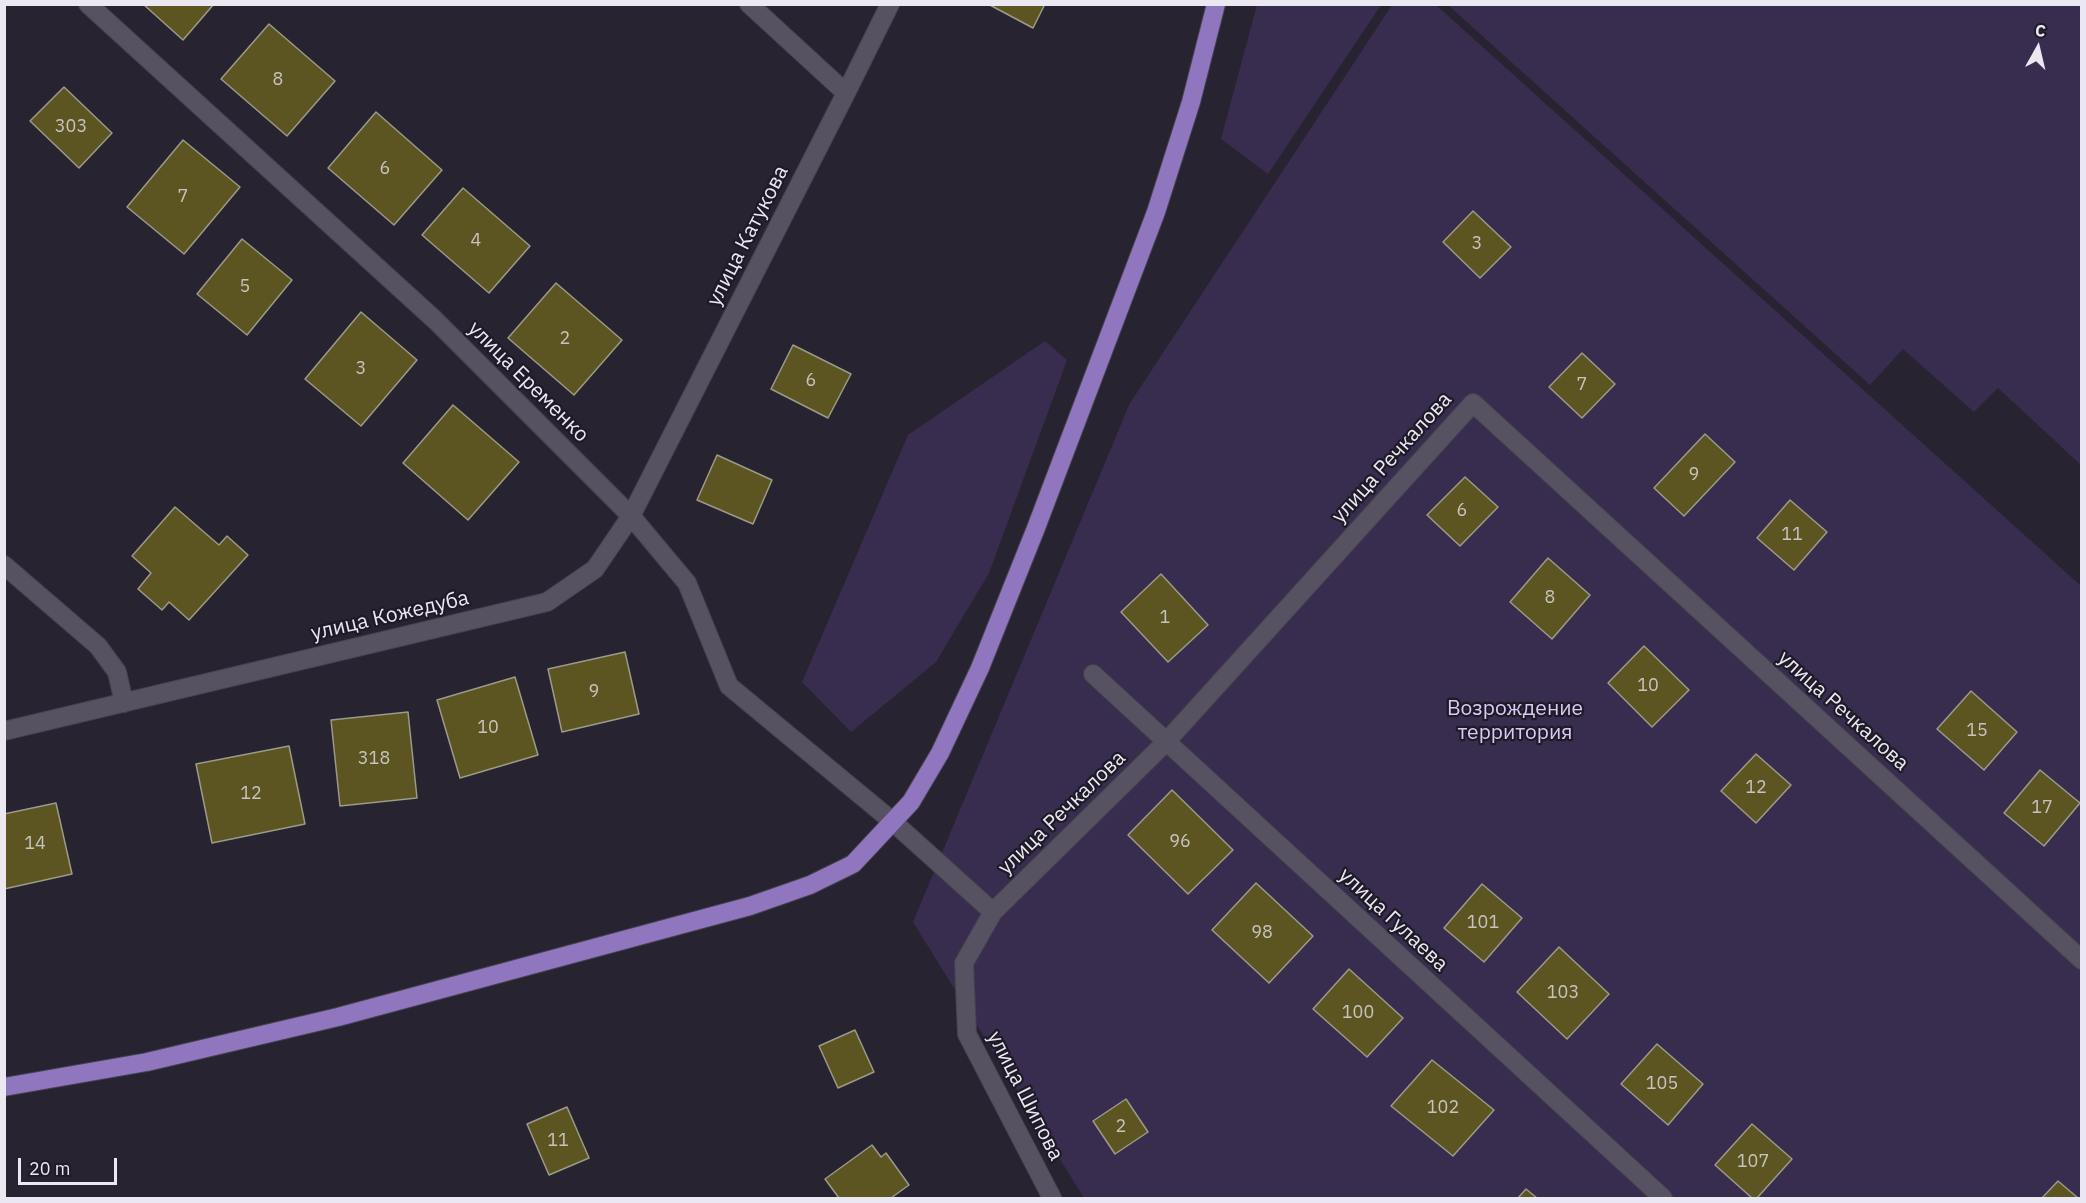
<!DOCTYPE html>
<meta charset="utf-8">
<style>
body{margin:0}
#map{position:relative;width:2086px;height:1203px;overflow:hidden;background:#282331;font-family:"IBM Plex Sans",sans-serif}
canvas{display:block}
.frame{position:absolute;inset:0;border:6px solid #ebe8f2;pointer-events:none}
.north{position:absolute;left:2008px;top:18px;width:60px;height:60px;-webkit-text-stroke:4px #1e1a27;paint-order:stroke;rotate:8deg;font-size:16px;font-weight:700;line-height:24px;text-align:center;color:#ebe8f2}
.north::after{content:'';display:block;margin:auto;width:21px;height:27px;background:#ebe8f2;clip-path:polygon(50% 0,100% 100%,50% 72%,0 100%)}
.scale{position:absolute;left:18px;top:1158px;width:99px;height:27px;box-sizing:border-box;border:3px solid #ebe8f2;border-top:0;padding-left:8px;font-size:18px;line-height:21px;white-space:nowrap;color:#ebe8f2;-webkit-text-stroke:4px #1e1a27;paint-order:stroke}
</style>
<div id="map">
<canvas width="2086" height="1203"></canvas>
<div class="frame"></div>
<div class="north">С</div>
<div class="scale">20 m</div>
</div>
<script>
const ctx = document.querySelector('canvas').getContext('2d');
ctx.lineJoin = 'round';
function paint(path, color) {
  ctx.fillStyle = color;
  ctx.fill(path, 'evenodd');
}
function stroke(path, color, width, dash) {
  ctx.strokeStyle = color;
  ctx.lineWidth = width;
  ctx.lineCap = dash ? 'butt' : 'round';
  ctx.setLineDash(dash || []);
  ctx.stroke(path);
}
function write(font, color, halo, rows, align = 'center') {
  ctx.font = font + ' "IBM Plex Sans",sans-serif';
  ctx.lineWidth = 4.5;
  ctx.setLineDash([]);
  ctx.textBaseline = 'middle';
  ctx.strokeStyle = halo;
  ctx.fillStyle = color;
  for (const [text, x, y, turn = 0] of rows) {
    ctx.save();
    ctx.translate(x, y);
    ctx.rotate((+turn || 0) * Math.PI / 180);
    ctx.textAlign = isNaN(turn) ? turn : align;
    if (halo) ctx.strokeText(text, 0, 0);
    ctx.fillText(text, 0, 0);
    ctx.restore();
  }
}
const green = new Path2D(`
 M1257 5H1381L1268 174 1221 139Z
 M1392 5H1436L2081 586V1198H1084L913 922 1130 403Z
 M1448 5H2081V465L1998 388 1974 412 1903 349 1870 385Z
 M1045 341 1067 360 989 573 936 662 851 732 802 682 908 435Z`);
const building = new Path2D(`
 M143 4H214L183 40Z
 M988 4H1045L1033 28Z
 M269 24 335 81 287 136 221 79Z
 M64 87 112 133 79 168 30 121Z
 M376 112 442 170 394 225 328 168Z
 M183 140 240 187 184 254 127 207Z
 M463 188 530 246 489 293 422 235Z
 M1473 211 1511 247 1480 278 1443 242Z
 M242 239 292 280 247 335 197 294Z
 M556 283 622 340 574 395 508 338Z
 M361 312 417 360 361 426 305 379Z
 M793 345 851 374 828 418 771 389Z
 M1582 353 1615 384 1582 418 1549 387Z
 M453 405 519 462 468 520 403 463Z
 M1705 434 1735 462 1684 516 1654 488Z
 M717 455 772 480 753 524 697 500Z
 M1465 477 1498 507 1460 546 1427 515Z
 M1790 500 1827 532 1794 570 1757 538Z
 M175 507 219 545 227 536 248 555 189 620 169 602 162 610 138 589 151 573 132 556Z
 M1548 558 1590 595 1552 639 1510 602Z
 M1161 574 1208 625 1168 662 1121 612Z
 M1644 646 1689 690 1652 727 1608 683Z
 M625 652 639 714 562 732 548 669Z
 M515 677 538 755 460 778 437 700Z
 M1971 691 2017 732 1984 770 1937 729Z
 M408 712 417 798 340 806 331 720Z
 M289 746 305 824 212 843 196 764Z
 M1756 754 1791 785 1756 823 1721 791Z
 M2040 770 2080 803 2044 846 2004 813Z
 M1172 790 1233 850 1188 894 1128 835Z
 M56 803 72 874 4 889V814Z
 M1256 883 1313 936 1269 983 1212 930Z
 M1482 884 1522 918 1484 962 1444 928Z
 M1559 947 1609 994 1567 1039 1517 992Z
 M1349 969 1403 1018 1367 1057 1313 1009Z
 M855 1030 874 1072 838 1088 819 1046Z
 M1657 1044 1703 1084 1668 1125 1621 1084Z
 M1432 1060 1494 1110 1453 1156 1391 1106Z
 M1126 1099 1148 1132 1115 1154 1093 1121Z
 M567 1107 589 1158 549 1175 527 1124Z
 M1752 1124 1792 1159 1757 1198H1752L1715 1165Z
 M872 1145 881 1157 886 1153 909 1185 891 1198H839L825 1179Z
 M2058 1181 2078 1198H2042Z
 M1526 1189 1537 1198H1518Z`);
const minor = new Path2D(`
 M88 4 435 320 631 516 687 583 729 686 892 821 993 912 1166 742 1473 403 2082 960
 M846 93 890 4
 M4 565 98 646 117 672 124 703
 M1093 674 1663 1198
 M4 731 547 602 595 569 631 516 846 93 749 4
 M993 912 964 963 967 1034 1052 1198`);
const major = new Path2D(`
 M4 1087 147 1062 338 1017 750 906 810 885 853 864 911 802 940 753 980 668 1036 528 1156 212 1191 102 1216 4`);
const numberNames = [
 ["8",278,80],
 ["303",71,127],
 ["6",385,169],
 ["7",183,197],
 ["4",476,241],
 ["3",1477,244],
 ["5",245,287],
 ["2",565,339],
 ["3",361,369],
 ["6",811,381],
 ["7",1582,385],
 ["9",1694,475],
 ["6",1462,511],
 ["11",1792,535],
 ["8",1550,598],
 ["1",1165,618],
 ["10",1648,686],
 ["9",594,692],
 ["10",488,728],
 ["15",1977,731],
 ["318",374,759],
 ["12",1756,788],
 ["12",251,794],
 ["17",2042,808],
 ["96",1180,842],
 ["14",35,844],
 ["101",1483,923],
 ["98",1262,933],
 ["103",1563,993],
 ["100",1358,1013],
 ["105",1662,1084],
 ["102",1443,1108],
 ["2",1121,1127],
 ["11",558,1141],
 ["107",1753,1162]
];
const streetNames = [
 ["улица Катукова",748,236,-63],
 ["улица Еременко",528,382,45],
 ["улица Речкалова",1392,458,-48],
 ["улица Кожедуба",390,616,-13],
 ["улица Речкалова",1843,711,42],
 ["улица Речкалова",1062,813,-44],
 ["улица Гулаева",1393,920,43],
 ["улица Шипова",1025,1096,63]
];
const parkNames = [
 ["Возрождение",1515,709],
 ["территория",1515,733]
];
paint(green, '#392d4f');
paint(building, '#5c5522');
stroke(building, '#9c9a88', 1.5);
stroke(minor, '#45414d', 20);
stroke(major, '#45414d', 20);
stroke(minor, '#575262', 18);
stroke(major, '#9076be', 18);
write('18px', '#c7c3be', null, numberNames);
write('21px', '#ebe8f2', '#1e1a27', streetNames);
write('21px', '#d7caf5', '#1e1a27', parkNames);
</script>
